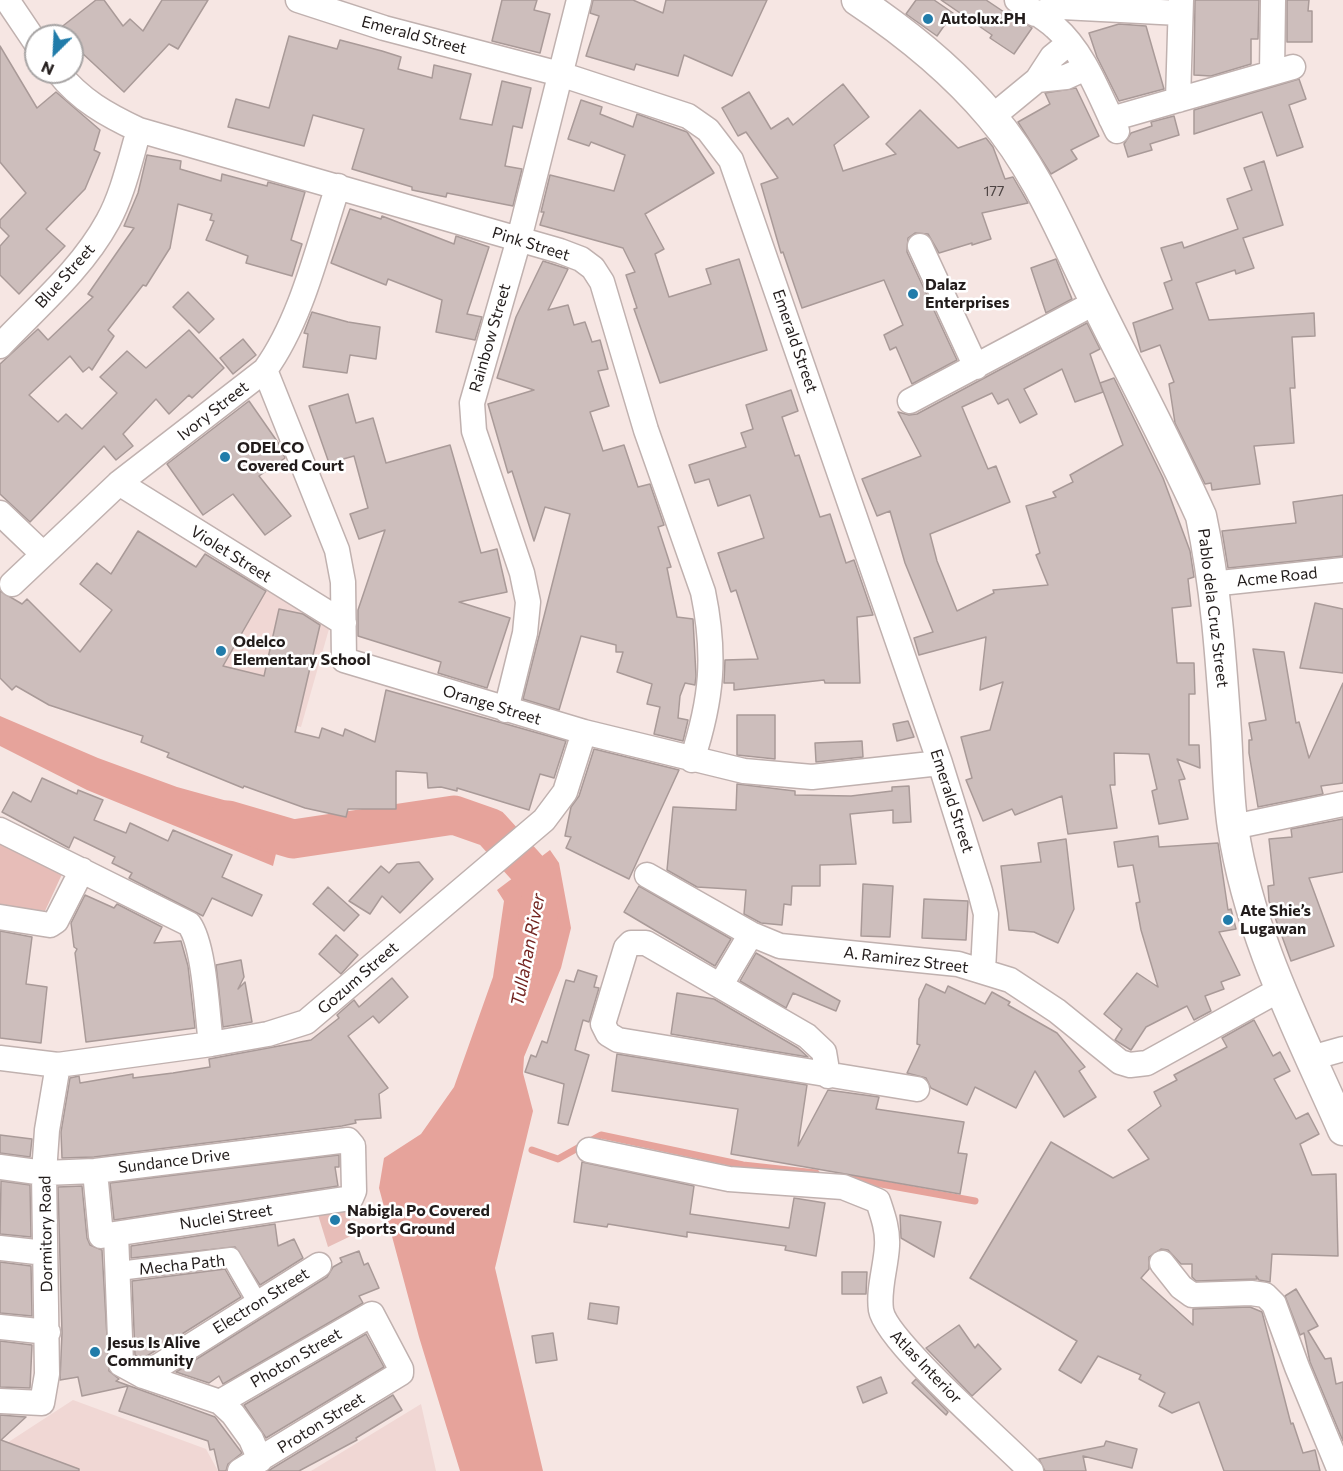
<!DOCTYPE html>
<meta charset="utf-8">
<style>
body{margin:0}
#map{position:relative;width:1343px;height:1471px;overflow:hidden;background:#f6e6e3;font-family:Commissioner,sans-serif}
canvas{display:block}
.north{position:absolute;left:24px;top:24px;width:60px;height:60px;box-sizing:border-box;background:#fff;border:2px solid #a7a4a4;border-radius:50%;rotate:204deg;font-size:16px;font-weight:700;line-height:24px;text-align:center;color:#221c1b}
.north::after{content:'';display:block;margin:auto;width:21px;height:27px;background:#217caa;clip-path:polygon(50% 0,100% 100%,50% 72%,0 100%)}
</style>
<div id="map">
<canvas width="1343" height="1471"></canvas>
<div class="north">N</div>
</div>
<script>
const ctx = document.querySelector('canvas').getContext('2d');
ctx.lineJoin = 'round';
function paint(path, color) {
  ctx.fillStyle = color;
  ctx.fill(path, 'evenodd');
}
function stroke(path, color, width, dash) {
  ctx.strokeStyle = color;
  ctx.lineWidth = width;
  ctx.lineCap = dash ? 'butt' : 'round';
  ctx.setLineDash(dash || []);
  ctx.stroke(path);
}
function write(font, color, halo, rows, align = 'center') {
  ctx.font = font + ' Commissioner,sans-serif';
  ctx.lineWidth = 5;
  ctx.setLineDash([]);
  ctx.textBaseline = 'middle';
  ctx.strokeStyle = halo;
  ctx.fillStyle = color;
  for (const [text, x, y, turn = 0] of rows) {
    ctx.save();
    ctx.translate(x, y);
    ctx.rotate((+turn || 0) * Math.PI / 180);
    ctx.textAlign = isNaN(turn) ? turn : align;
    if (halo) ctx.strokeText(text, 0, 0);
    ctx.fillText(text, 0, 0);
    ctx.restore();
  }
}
const built = new Path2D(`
 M237 565 331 622 301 727 101 680 204 620Z
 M73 1400 206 1449 218 1471H0L7 1443Z
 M421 1404 436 1471H311Z`);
const green = new Path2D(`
 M0 842 63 872 45 911 0 905Z
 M346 1201 353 1235 328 1247 315 1205Z`);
const water = new Path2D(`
 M0 716 98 758 177 787 285 817 273 866 87 790 0 746Z
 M550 850 559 863 571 928 561 968 524 1057 523 1073 533 1111 495 1268 543 1471H460L419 1337 379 1188 384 1158 421 1134 454 1087 493 977 504 901 497 890Z`);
const stream = new Path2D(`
 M532 1150 558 1159 601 1135 743 1165 816 1173
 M848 1178 975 1201`);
const river = new Path2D(`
 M228 820 293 839 454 815 491 828 538 880 542 894 538 915`);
const building = new Path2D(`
 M96 0H104L123 26 130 19 143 31 162 0H208L178 49 169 44 124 92 81 52 72 59V36H50Z
 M502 0H537L534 10 550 14 540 53 492 41Z
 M593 0H633L663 13 666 0H767L732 76 684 55 678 76 636 64 634 70 586 56 599 16 590 13Z
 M916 0H934L953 13 937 36 906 14Z
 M941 0H986L1007 14 1008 11 1032 28 1014 54 990 38 992 35Z
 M1195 0H1259L1258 39H1251V64L1211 76 1194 75Z
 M1287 0H1309L1308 11H1312V42H1287Z
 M1119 24 1146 26 1164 89 1119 101 1097 57 1089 33Z
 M289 36 337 49 340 40 382 51 401 57 398 69 432 78 434 65 471 74 460 119 492 125 502 81 531 88 522 128 513 126 505 166 522 169 513 206 447 193 446 197 412 190V187L352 169 364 129 313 115 304 146 228 127 236 99 269 108Z
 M0 46 37 108 56 92 100 130 94 150 100 153 85 189 46 229 65 246 19 294 0 275V246L9 236 0 227V220L26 193 0 162Z
 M1299 79 1306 99 1289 105 1303 147 1277 156 1262 112 1194 134V110Z
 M843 84 869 117 834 145 843 171 896 154 886 144 920 110 958 148 986 138 993 147 1005 179 1013 177 1028 203 982 213 991 239 972 245V243L939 253 928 234 915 233 908 238 907 252 957 360 912 384 896 347 890 350 884 335 903 325 884 280 802 308 783 252 781 253 761 184 778 178 746 132 738 136 722 108 749 92 771 129 788 118 793 125Z
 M1076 88 1099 136 1071 150 1077 159 1051 174 1018 122 1050 104 1045 93Z
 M581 100 602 107 600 114 633 127 637 114 687 132 714 173 645 214 664 249 655 254 669 297 711 284 706 269 739 259 767 350 660 383 634 309 637 308 626 275 635 272 623 248 540 225 544 212H541L550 175 614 191 625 155 591 142 589 146 568 139Z
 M1174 116 1179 135 1150 144 1152 150 1128 157 1124 144 1131 133 1152 126 1151 122Z
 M147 155 181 161 180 169 221 181 222 174 267 186 268 182 305 192 291 240 302 244 292 276 246 263 248 256 206 240 214 221 210 220 212 214 178 204 170 248 146 286 143 285 108 330 114 336 92 370 89 367 83 372 70 356 29 395 58 422 66 414 82 429 117 393 100 377 127 351 146 368 189 330 224 368 192 398 189 395 169 414 156 399 123 434 133 446 116 460 104 446 30 522 0 494V364L38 329 48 340 93 297 88 294 134 228 124 226 138 193Z
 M1264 161 1283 225 1243 238 1254 268 1236 274 1235 270 1196 283 1209 320 1314 313 1315 336 1292 337 1295 388H1290L1294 443 1254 446 1260 484 1212 490 1211 483 1205 484 1175 423 1169 384 1174 382 1160 345 1141 352 1133 323 1173 309 1164 283 1172 280 1161 248 1182 242 1184 248 1238 229 1227 199 1252 190 1244 168Z
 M350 209 381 219 382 216 454 244 456 236 489 247 467 314 482 317 475 340 436 332 442 300 388 279 386 285 331 263Z
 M1056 259 1072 299 1046 313 1031 268Z
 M543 261 568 269 548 310 568 305 574 325 585 322 592 342 600 340 608 369 598 371 609 406 590 412 603 451 624 445 638 487 650 484 664 525 658 527 671 567 667 568 677 617 693 619 696 676 695 685 685 683 680 696 678 718 688 720 683 741 654 734 660 707 647 704 652 684 617 672 623 652H616V645L581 636 559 710 523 699 570 514 545 507 534 541 512 471 508 473 488 404 534 390 497 378 516 317Z
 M188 292 214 319 199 333 173 307Z
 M312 312 348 322 380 327 376 359 350 355 347 373 303 367 308 334 304 333Z
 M1087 323 1100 349 1090 354 1103 392 1075 402 1062 369 1024 389 1037 414 1020 423 1008 399 998 404 992 393 962 407 988 469 996 466 1010 502 930 534 937 561 957 611 994 593 993 590 1048 585 1036 555 1040 553 1026 506 1056 497 1053 492 1073 482 1070 475 1123 445 1100 383 1114 378 1163 478 1190 551 1194 577 1188 579 1191 606 1172 608 1177 663H1194L1195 694H1189V745H1199L1200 768 1177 759 1185 779 1179 780 1188 819 1159 824 1152 791 1157 789 1149 754 1114 753 1115 785H1110L1117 828 1068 834 1062 796 1015 815 1012 809 983 821 966 780 972 778 961 737 990 730 1003 682 980 690 986 637 919 655 914 638 933 632 905 563 890 511 877 516 862 479 921 456 898 412 909 415 917 414Z
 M243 339 256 355 233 374 220 358Z
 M791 390 798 411 782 417 795 456 799 455 820 517 830 514 846 563 854 560 873 615 857 617 860 683H825L824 680 734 690V683H724L725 660 758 659 736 590 731 592 718 553 764 538 750 495 718 506 709 479 695 483 689 465 746 447 741 433 753 429 746 405Z
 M348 394 356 423 373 418 386 463 450 445 481 553 497 549 507 592 459 602 510 618 487 688 438 673 441 662 358 636V610L385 530 359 539 350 514 368 508 354 456 329 463 309 406Z
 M249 401 279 444 285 458 259 476 291 516 265 535 233 494 203 515 167 464Z
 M1343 495V556L1228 568 1222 531 1296 523 1293 502Z
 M138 531 196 567 205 554 266 591 223 666 264 676 279 609 303 614 320 625 295 732 319 738 322 728 343 736 345 729 375 742 386 690 566 741 554 778 540 774 529 810 457 788V791L441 787 428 788 427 773 396 771V809H348L346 817 305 808 244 786 243 788 167 757 169 753 141 742 143 736 49 705 16 686 12 690 0 678V591L22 604 27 599 80 652 112 610 80 584 97 563 111 574Z
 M1315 603 1343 609V673L1300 668Z
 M1253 649 1284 652 1296 723 1299 722 1309 758 1343 683V783L1321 786 1323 794 1258 807 1249 753V740H1252L1249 723 1266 720Z
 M737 715H775V759L737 755Z
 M908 721 914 737 897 741 893 724Z
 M862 741 863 757 816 762 815 743Z
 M594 749 679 770 629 879 566 848 571 837 565 836 571 807 579 796Z
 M42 778 77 794 78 790 103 800 94 820 126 833 130 823 168 841 173 830 232 855 222 877 262 895 252 916 212 898 203 916 129 878 132 873 112 863 115 857 74 837 69 848 2 812 13 792 31 802Z
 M737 784 795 791V795L851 796 892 791V787L909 786 911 822 893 823V810L850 814 856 864 820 865V886H792L791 905 784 904 782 925 761 923 744 914 746 890 697 887 667 870 673 807 736 810Z
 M1343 819V872L1309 878 1334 946 1291 961 1269 901 1268 886 1274 885 1269 839 1292 837 1291 829Z
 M1158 836 1159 847 1218 843 1228 910 1231 909 1236 929 1219 932 1240 975 1221 982 1224 989 1205 996 1211 1011 1194 1020 1187 1006 1146 1027 1131 1050 1115 1040 1122 1029 1104 1014 1137 973 1158 987 1141 930 1136 903 1140 902 1133 865 1118 867 1114 842Z
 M1066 839 1074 909 1058 943 1034 932 1009 930 1001 866 1041 862 1038 843Z
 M419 862 433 879 400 913 382 896 370 914 349 901 381 866 389 873 397 864Z
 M863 884 893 886 890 937 861 936Z
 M639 886 731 939 715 966 624 912Z
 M328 887 359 915 344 931 313 904Z
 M85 895 114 908 117 904 162 927 154 943 181 941 188 966 195 1028 86 1042 75 953 77 949 74 947 71 923Z
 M924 899 968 901 966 940 922 938Z
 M0 931 32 937 26 984 47 987 41 1043 0 1038Z
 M336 935 358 955 341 974 319 954Z
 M756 953 840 1001 836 1011 793 993 786 1008 740 981Z
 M241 960 244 977 238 989 245 982 252 1022 223 1027 216 965Z
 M578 970 597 976 594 987 599 988 589 1022 583 1020 575 1050 589 1055 568 1125 558 1123 564 1084 525 1072 531 1055 536 1057 542 1041 547 1043 566 980 574 982Z
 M392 978 408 997 379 1023 373 1016 348 1036 388 1088 379 1094 381 1118 355 1120 356 1123 342 1126 94 1157 62 1158 61 1132 70 1078 79 1076 80 1083 133 1074V1078L173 1073 210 1067 209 1059 311 1040 339 1018 337 1015 354 1000 359 1007Z
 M926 984 945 993 948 986 985 1004 992 992 1010 1002 1008 1005 1057 1033 1085 1067 1079 1071 1096 1097 1064 1117 1035 1071 1016 1108 975 1087 967 1105 931 1088 926 1078 907 1073 920 1045 917 1044 919 999Z
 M677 993 714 999 798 1048 808 1057 671 1034Z
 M1254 1020 1273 1056 1280 1052 1290 1071 1274 1079 1296 1119 1308 1113 1319 1134 1300 1144 1312 1175 1336 1174 1338 1256 1272 1254 1270 1282 1259 1280 1256 1276 1257 1279 1196 1281 1192 1277V1264H1181L1168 1250 1161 1249 1149 1257V1269L1141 1278 1193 1325V1309L1250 1307 1262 1312 1291 1424 1293 1423 1303 1453 1315 1450 1320 1471H1224L1199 1402 1172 1413 1159 1406 1165 1393 1139 1379 1141 1375 1098 1356 1081 1383 1059 1370 1077 1341 970 1278 1051 1142 1113 1178 1149 1159 1128 1130 1161 1106 1154 1092 1177 1080 1174 1075 1227 1047 1222 1038Z
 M617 1054 807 1085 798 1146 828 1090 879 1097 876 1109 964 1122 958 1153 967 1154 960 1194 731 1154 738 1109 612 1091Z
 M0 1135 32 1139 30 1157 0 1153Z
 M339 1155V1167H335L338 1186 114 1220 110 1183Z
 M582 1162 694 1186 690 1214 789 1228 794 1198 825 1203 816 1256 785 1250 786 1246 687 1232V1237L608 1224 607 1227 574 1222Z
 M1 1181 30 1185 31 1237 0 1234Z
 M82 1186 87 1238 90 1245 102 1250 109 1371 119 1379 116 1381 215 1417 242 1453 228 1464 226 1471H219L214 1449 210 1450 208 1441 119 1411 128 1386 82 1396 78 1377 60 1380 62 1333 58 1187Z
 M900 1215 941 1222 934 1257 901 1238Z
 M275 1224 278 1246 294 1239 303 1258 260 1285 235 1247 131 1258V1246Z
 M359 1251 364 1265 368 1263 379 1288 359 1296 363 1303 223 1384 219 1376 209 1383 176 1372 327 1277 333 1267 342 1262 340 1258Z
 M0 1262 31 1266 32 1316 0 1313Z
 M225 1269 241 1297 142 1359 135 1355 132 1281Z
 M842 1272H867L866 1294H842Z
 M1296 1289 1318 1326 1308 1331 1325 1359 1331 1358 1336 1384 1343 1382V1441L1310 1362 1304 1333 1300 1335 1285 1296Z
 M590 1303 619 1307 617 1324 588 1319Z
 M959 1325 975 1348 978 1344 1001 1369 972 1396 926 1348Z
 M553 1333 557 1360 536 1363 532 1336Z
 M366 1334 384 1367 266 1438 244 1405Z
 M0 1341 32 1345 30 1388 0 1387Z
 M881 1377 887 1393 863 1403 857 1387Z
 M916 1379 948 1412 946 1415 912 1383Z
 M393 1395 402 1410 356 1438 357 1440 299 1471H268Z
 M0 1415 26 1417 1 1440 79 1469V1471H0Z
 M1106 1441 1137 1449 1132 1468 1083 1456 1086 1471H1045L1039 1459 1104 1446Z`);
const pedestrian = new Path2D(`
 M119 1271 231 1257 257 1302`);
const minor = new Path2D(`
 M7 0 36 43
 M298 0 384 28 560 74 688 116 708 130 731 160 940 763 980 891 986 914 983 970
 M1017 0C1029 9 1044 17 1055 27 1085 53 1100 97 1117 131
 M1035 14 1062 7 1180 13
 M58 72C80 100 107 115 139 130L560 251 581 259 593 268 602 282 646 430 703 592C716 655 712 699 692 760
 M1272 73 1273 0
 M1037 80 1066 77 1086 68
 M1178 100 1181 0
 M992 117 1037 80 1052 57 1069 43
 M1111 119 1293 67
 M920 246 976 367
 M0 346C37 307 82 269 108 221 123 194 130 160 139 130
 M265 370 337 550 343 582 344 660 584 732 744 771 812 777 940 763
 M910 401 1096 302
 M119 483 344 623
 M0 513 43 554
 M12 584 119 483 265 370C302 319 318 246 338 186
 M1211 584 1343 570
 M506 710 525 633 528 602 522 573 474 431 472 403 519 239 579 0
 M1233 827 1343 804
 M0 830 189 924C205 946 207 1015 211 1044
 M647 875 751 934 780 946 958 964 1010 980 1057 1011 1120 1062 1130 1065 1147 1063 1279 990
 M0 917 50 925 56 921 82 870
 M720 986 751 934
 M0 1058 58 1065 211 1044 268 1034 306 1022 544 820 565 792 584 732
 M1311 1058 1343 1049
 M828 1076 824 1052 807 1036 646 943H631L626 948 603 1024 608 1034 618 1040 917 1089
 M589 1150 729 1179 843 1187 878 1201C883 1216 888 1230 887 1246 886 1267 878 1289 881 1310 886 1341 1004 1443 1031 1471
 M0 1167 44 1173 95 1171 348 1140 353 1146 354 1191 351 1198 101 1236 95 1171
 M116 1234 121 1364 143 1376 220 1402 233 1414 251 1439 260 1460
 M0 1248 45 1253
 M1162 1263 1181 1287 1192 1295 1251 1293 1265 1295 1274 1304 1297 1367 1340 1471
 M0 1327 48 1332
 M143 1376 319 1265
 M0 1401 42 1403 47 1374 44 1173 47 1130 58 1065
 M220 1402 372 1314 401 1369V1373L240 1471`);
const tertiary = new Path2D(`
 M857 0C905 32 954 72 991 116 1038 171 1064 239 1096 303 1131 374 1168 443 1201 516 1216 586 1221 660 1226 732 1228 764 1228 796 1233 828 1250 938 1299 1030 1343 1130`);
const markers = [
 [928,19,6,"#217caa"],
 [913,294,6,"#217caa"],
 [225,457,6,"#217caa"],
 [221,651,6,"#217caa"],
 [1228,920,6,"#217caa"],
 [335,1220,6,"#217caa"],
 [95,1352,6,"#217caa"]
];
const numberNames = [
 ["177",994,191]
];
const poiNames = [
 ["Autolux.PH",940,19],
 ["Dalaz",925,285],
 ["Enterprises",925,303],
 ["ODELCO",237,448],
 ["Covered Court",237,466],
 ["Odelco",233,642],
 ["Elementary School",233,660],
 ["Ate Shie’s",1240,911],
 ["Lugawan",1240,929],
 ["Nabigla Po Covered",347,1211],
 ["Sports Ground",347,1229],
 ["Jesus Is Alive",107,1343],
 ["Community",107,1361]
];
const streetNames = [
 ["Emerald Street",414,35,15],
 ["Pink Street",531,244,17],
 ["Blue Street",65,276,-48],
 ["Rainbow Street",490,338,-74],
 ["Emerald Street",795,341,71],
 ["Ivory Street",213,411,-38],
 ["Violet Street",231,554,32],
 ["Acme Road",1277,577,-6],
 ["Pablo dela Cruz Street",1213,608,83],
 ["Orange Street",492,705,17],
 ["Emerald Street",952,801,72],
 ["A. Ramirez Street",906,960,7],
 ["Gozum Street",358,978,-41],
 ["Sundance Drive",174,1161,-7],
 ["Nuclei Street",226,1217,-9],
 ["Dormitory Road",46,1234,-91],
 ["Mecha Path",182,1265,-6],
 ["Electron Street",261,1301,-32],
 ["Photon Street",296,1358,-30],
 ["Atlas Interior",926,1367,46],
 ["Proton Street",321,1423,-32]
];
const waterNames = [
 ["Tullahan River",528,950,-79]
];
paint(built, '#f0d7d4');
paint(green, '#e7bdb8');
paint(water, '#e6a39b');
stroke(stream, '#e6a39b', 7);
stroke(river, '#e6a39b', 39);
paint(building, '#cdbebc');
stroke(building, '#a99a98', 1.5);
stroke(pedestrian, '#c0b1af', 21);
stroke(minor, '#c0b1af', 27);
stroke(tertiary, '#c0b1af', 33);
stroke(pedestrian, '#fff', 18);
stroke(minor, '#fff', 24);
stroke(tertiary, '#fff', 30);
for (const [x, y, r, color] of markers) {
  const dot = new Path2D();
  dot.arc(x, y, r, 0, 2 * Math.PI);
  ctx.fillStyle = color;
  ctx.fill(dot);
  stroke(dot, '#fff', 2);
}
write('14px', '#4d4443', null, numberNames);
write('bold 16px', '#221c1b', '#fff', poiNames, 'left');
write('16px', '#221c1b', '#fff', streetNames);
write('italic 18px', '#732521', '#fff', waterNames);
</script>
